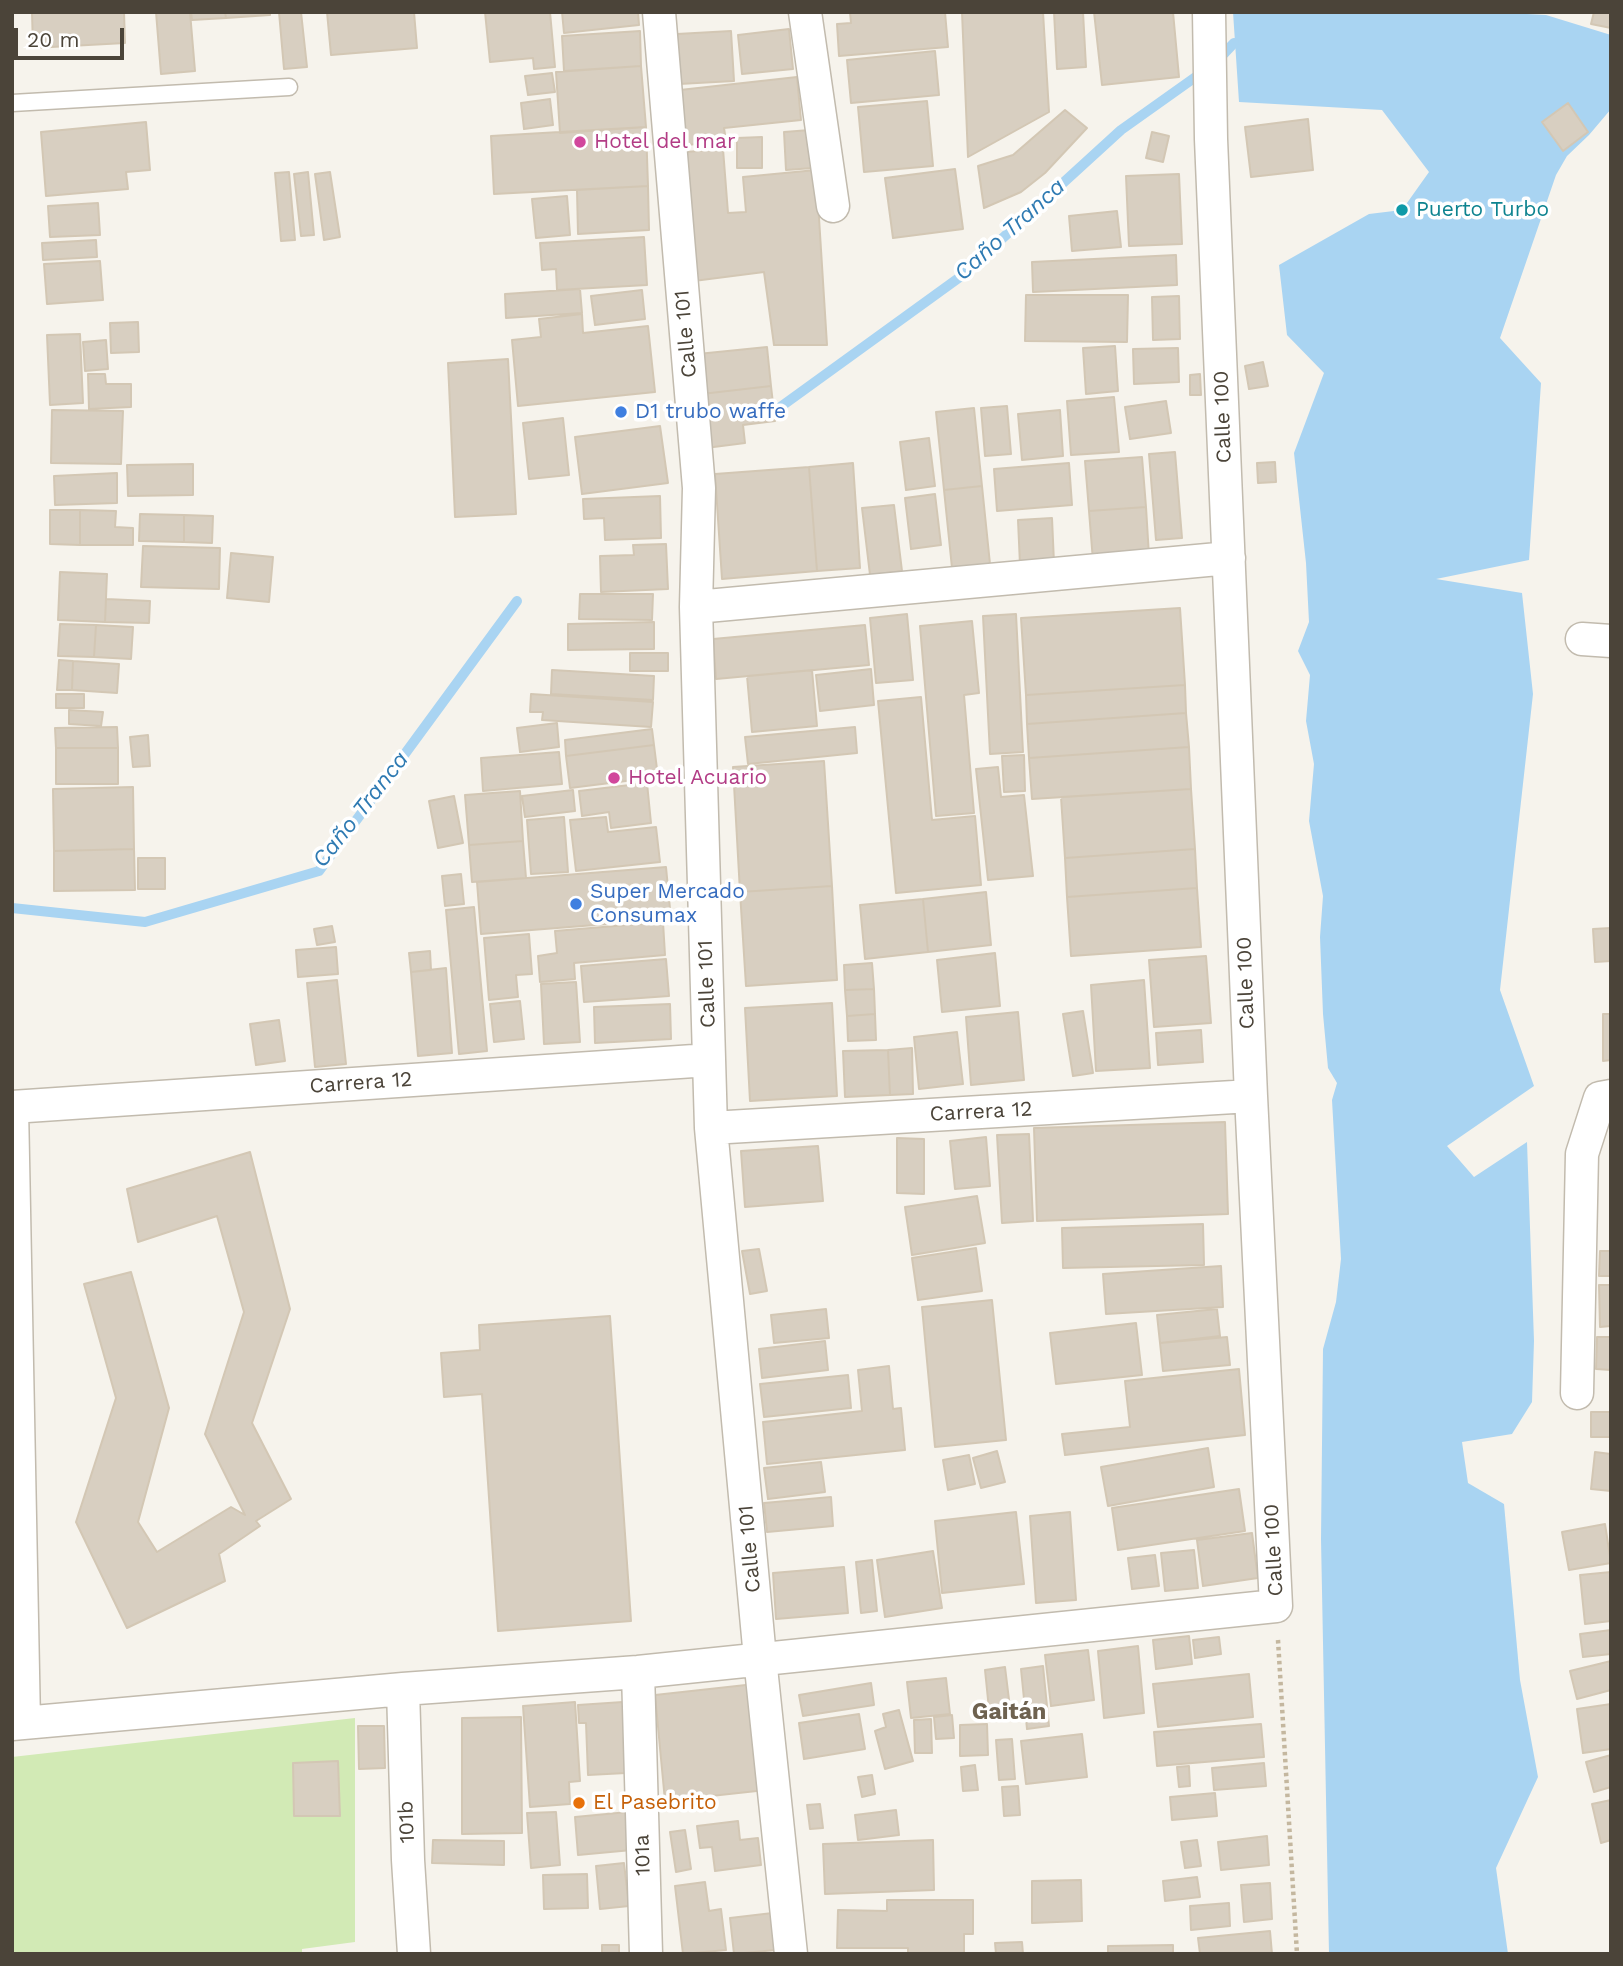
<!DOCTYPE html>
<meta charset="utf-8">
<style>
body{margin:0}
#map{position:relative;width:1623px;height:1966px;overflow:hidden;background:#f6f3ec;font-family:"Work Sans",sans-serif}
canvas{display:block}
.frame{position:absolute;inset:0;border:14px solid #4b4439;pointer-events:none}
.scale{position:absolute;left:14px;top:28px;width:110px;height:32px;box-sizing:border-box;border:4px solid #4b4439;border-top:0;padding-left:9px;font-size:21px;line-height:24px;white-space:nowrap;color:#4b4439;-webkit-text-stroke:5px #fff;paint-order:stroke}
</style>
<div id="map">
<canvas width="1623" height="1966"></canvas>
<div class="frame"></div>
<div class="scale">20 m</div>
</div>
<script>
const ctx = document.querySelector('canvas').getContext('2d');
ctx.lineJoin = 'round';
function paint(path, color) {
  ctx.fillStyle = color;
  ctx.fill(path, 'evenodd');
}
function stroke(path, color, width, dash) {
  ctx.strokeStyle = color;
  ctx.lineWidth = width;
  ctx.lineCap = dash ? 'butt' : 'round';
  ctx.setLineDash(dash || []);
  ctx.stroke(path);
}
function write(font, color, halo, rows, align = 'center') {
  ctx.font = font + ' "Work Sans",sans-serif';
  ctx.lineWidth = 7;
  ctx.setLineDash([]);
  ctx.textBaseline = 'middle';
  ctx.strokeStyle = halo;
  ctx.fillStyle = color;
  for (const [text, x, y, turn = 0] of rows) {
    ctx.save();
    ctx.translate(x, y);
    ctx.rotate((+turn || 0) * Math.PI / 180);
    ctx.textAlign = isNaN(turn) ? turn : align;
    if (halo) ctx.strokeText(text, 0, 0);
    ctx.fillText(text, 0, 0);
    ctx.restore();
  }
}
const green = new Path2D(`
 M355 1718V1942L302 1949V1954H12V1757Z`);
const water = new Path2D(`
 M1233 12H1489L1546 15 1611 35V109L1589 135 1567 156 1556 175 1500 338 1541 383 1529 560 1436 579 1522 593 1533 694 1500 990 1534 1086 1447 1146 1474 1177 1527 1142 1534 1341 1532 1402 1512 1434 1462 1442 1468 1483 1504 1504 1520 1680 1538 1777 1496 1868 1508 1954H1329L1321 1539 1323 1349 1336 1302 1341 1259 1332 1100 1337 1083 1328 1068 1323 1014 1320 937 1323 896 1309 821 1314 764 1306 721 1310 675 1298 651 1309 622 1306 563 1294 453 1324 373 1287 335 1279 265 1369 214 1402 210 1429 172 1382 110 1239 102Z`);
const stream = new Path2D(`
 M1217 61 1234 43
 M779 408 960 277 1121 130 1204 71
 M12 908 145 922 319 871 517 601`);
const building = new Path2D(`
 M32 12H124L125 43 33 48Z
 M156 12H190L195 71 161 74Z
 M191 12H225L226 18 192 20Z
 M225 12H270V15L226 18Z
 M279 12H301L307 67 284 69Z
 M327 12H414L417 48 331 55Z
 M485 12H550L555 67 534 69 533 58 490 62Z
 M562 12H638L639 25 564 33Z
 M850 12H945L948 47 839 56 837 24 851 23Z
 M962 12H1043L1049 112 968 157Z
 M1054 12H1083L1086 67 1057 69Z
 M1094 12H1173L1179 77 1102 85Z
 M1594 12H1611V28L1591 24Z
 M789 29 793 69 742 74 738 35Z
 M640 31 641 66 564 71 562 36Z
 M731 31 734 81 679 84 677 34Z
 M935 51 939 95 851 103 847 60Z
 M641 66 646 127 560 133 556 72Z
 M552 73 555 92 528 95 525 76Z
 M797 77 801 120 724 128 726 141 677 146 671 91Z
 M550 99 553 125 524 129 521 103Z
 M927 101 933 166 864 172 858 107Z
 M1568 103 1588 132 1563 151 1542 122Z
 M1065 110 1087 128 1045 173 1021 192 984 208 978 166 1013 155Z
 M1308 119 1313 170 1251 177 1245 127Z
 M146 122 150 170 126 172 128 189 46 196 41 132Z
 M646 127 648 186 494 194 491 136Z
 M810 130 813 168 786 170 784 132Z
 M1152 132 1169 136 1163 162 1146 158Z
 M762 137V168H737V138Z
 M723 149 728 213 746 212 743 177 816 170 827 345H774L764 272 686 282 674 153Z
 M955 169 963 229 893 238 885 178Z
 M289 172 295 240 281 241 275 173Z
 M308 172 314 235 301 236 294 174Z
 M330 172 340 237 324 240 315 174Z
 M1179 174 1182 244 1129 246 1126 176Z
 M648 186 649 230 578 234 577 190Z
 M567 196 570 235 536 238 532 199Z
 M98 203 100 235 50 237 48 206Z
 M1117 211 1121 247 1072 251 1069 216Z
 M644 237 647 285 557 290 556 269 542 270 540 243Z
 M96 240 97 257 43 260 42 243Z
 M1176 255 1177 285 1033 292 1032 262Z
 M100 261 103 300 47 304 44 264Z
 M580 289 582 313 506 318 505 294Z
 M642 290 645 319 595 325 591 296Z
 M1026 295H1128L1127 342 1025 341Z
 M1179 296 1180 339 1153 340 1152 297Z
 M582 314 583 333 648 326 655 392 518 406 512 340 541 337 539 319Z
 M138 322 139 352 111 353 110 323Z
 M80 334 83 403 50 405 47 335Z
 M106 340 108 369 85 371 83 342Z
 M1115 346 1118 391 1086 394 1083 348Z
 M767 347 771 386 693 395 688 355Z
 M1178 348 1179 382 1134 384 1133 349Z
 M508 359 516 514 455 517 448 363Z
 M1263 362 1268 386 1249 389 1245 366Z
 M88 374H105L106 384H131V407L89 409Z
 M1200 374 1201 395H1190V375Z
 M771 386 775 421 743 425 745 443 698 449 693 395Z
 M1114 397 1119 452 1071 455 1067 401Z
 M1166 401 1171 433 1130 439 1125 407Z
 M1007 406 1011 454 985 456 981 408Z
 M974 408 982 486 944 490 936 412Z
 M52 410 123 411 121 464 51 463Z
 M1060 410 1063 456 1022 460 1018 414Z
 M563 418 569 475 529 479 523 423Z
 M660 426 668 483 582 494 575 437Z
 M929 438 935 486 906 490 900 442Z
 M1175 452 1182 538 1156 540 1149 454Z
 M1142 457 1146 507 1089 511 1085 461Z
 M1275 462 1276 482 1258 483 1257 463Z
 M853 463 860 568 817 571 809 467Z
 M1069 463 1072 505 997 511 994 469Z
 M193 464V495L128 496 127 465Z
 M809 467 817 571 722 579 715 474Z
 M117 473V503L55 505 54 476Z
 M982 486 990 564 952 568 944 490Z
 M935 494 941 545 911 549 905 498Z
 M660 496 661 538 605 540 604 518 584 519 583 499Z
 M894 505 902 571 870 575 862 508Z
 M1146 507 1149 556 1093 561 1089 511Z
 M50 510H80V545L50 544Z
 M80 510 116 511 115 527 133 528V545H80Z
 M140 514 184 515V542L139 541Z
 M184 515 213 516 212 543 184 542Z
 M1052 518 1054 563 1020 565 1018 520Z
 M666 544 668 589 601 592 600 556 634 555 633 545Z
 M143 546 220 548 219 589 141 587Z
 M231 553 273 557 269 602 227 598Z
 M60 572 107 574 105 622 58 620Z
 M580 594H653L652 620 579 619Z
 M106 599 150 601 149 623 105 622Z
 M1180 608 1185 685 1026 695 1021 618Z
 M907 614 913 680 876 683 870 618Z
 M1016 614 1023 752 990 754 983 616Z
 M972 621 979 693 964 695 974 813 936 816 920 626Z
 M654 622V649L568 650V624Z
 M60 624 96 625 94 657 58 656Z
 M96 625 133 627 131 659 94 657Z
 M865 625 869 665 716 679 713 639Z
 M630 653H668V671H630Z
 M59 660 73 661 72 690H57Z
 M73 661 119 664 117 693 72 690Z
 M871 669 874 705 820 711 816 675Z
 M552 670 654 676 653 700 551 694Z
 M812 670 817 726 752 732 747 676Z
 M1185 685 1186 713 1027 724 1026 695Z
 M56 694H84V708H56Z
 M531 694 653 702 651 727 542 720 543 712H530Z
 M921 697 932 820 975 816 981 885 896 893 878 701Z
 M69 710 103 712 101 726 69 724Z
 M1186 713 1189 747 1029 758 1027 724Z
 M557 723 559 747 520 752 517 728Z
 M117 727 118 748H56L55 728Z
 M855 727 857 753 748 764 745 737Z
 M652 729 654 745 566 756 565 740Z
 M148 735 150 766 133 767 130 737Z
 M654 745 658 777 570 788 566 756Z
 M1189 747 1191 789 1032 799 1029 758Z
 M56 748H118V784H56Z
 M559 752 562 784 483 791 481 758Z
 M1024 755 1025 791 1004 792 1002 756Z
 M824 761 832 886 740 892 733 767Z
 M998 767 1001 797 1024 795 1033 876 988 880 976 769Z
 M647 783 651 823 611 828 609 812 582 816 579 791Z
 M133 787 134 849 54 851 53 789Z
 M1191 789 1195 849 1065 858 1061 797Z
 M573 790 575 811 525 817 522 796Z
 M520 791 523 841 469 845 465 795Z
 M454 796 463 843 438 848 429 801Z
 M564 817 568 872 531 874 527 820Z
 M606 817 608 832 656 827 660 862 576 871 570 820Z
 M523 841 526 878 472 882 469 845Z
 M134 849 135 890 54 891V851Z
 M1195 849 1197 888 1067 897 1065 858Z
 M138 858H165V889H138Z
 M666 867 671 919 481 934 477 882Z
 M461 874 464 904 445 906 442 876Z
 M832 886 837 980 746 986 740 892Z
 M1197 888 1201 947 1071 956 1067 897Z
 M986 892 991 945 928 952 923 899Z
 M923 899 928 952 865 959 860 905Z
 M474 907 487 1051 459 1054 446 910Z
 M663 922 665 955 574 963 575 979 540 982 538 956 557 953 555 931Z
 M332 926 335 942 317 945 314 929Z
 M1611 928V961L1595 962 1593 929Z
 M529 934 532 974 516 975 518 997 489 1000 484 938Z
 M336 947 338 974 298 977 296 950Z
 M430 951 431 970 411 972 409 953Z
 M995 953 1000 1006 942 1012 937 960Z
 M1206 956 1211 1023 1154 1027 1149 960Z
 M666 959 669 996 584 1002 581 966Z
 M872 963 874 989 845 990 844 965Z
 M446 968 452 1053 418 1056 411 972Z
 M337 980 346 1064 315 1067 307 983Z
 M1144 980 1150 1068 1096 1071 1091 985Z
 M576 982 580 1042 544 1044 541 984Z
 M874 989 875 1014 847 1016 845 990Z
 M520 1001 524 1039 494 1042 490 1004Z
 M832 1003 837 1096 750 1101 745 1008Z
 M670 1004 671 1039 595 1043 594 1007Z
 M1083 1011 1093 1073 1073 1076 1063 1014Z
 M1018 1012 1024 1080 971 1085 966 1017Z
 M875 1014 876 1040 848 1041 847 1016Z
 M1603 1014H1611V1060L1603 1061Z
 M279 1020 285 1061 256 1065 250 1024Z
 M1201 1030 1203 1062 1158 1065 1156 1033Z
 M957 1032 963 1084 919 1089 914 1037Z
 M912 1048 913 1094 890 1095 888 1050Z
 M888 1050 890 1095 845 1097 843 1051Z
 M1225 1122 1228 1214 1037 1221 1034 1128Z
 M1029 1134 1033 1221 1002 1223 997 1135Z
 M986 1137 990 1186 955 1189 950 1141Z
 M897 1138 924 1139V1194L897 1193Z
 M818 1146 823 1201 745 1207 741 1151Z
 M250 1152 290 1309 252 1423 291 1499 256 1521 260 1526 219 1554 225 1581 127 1628 76 1522 116 1398 84 1284 131 1272 169 1408 138 1522 157 1552 231 1507 245 1515 205 1434 244 1312 217 1216 138 1242 127 1189Z
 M977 1196 985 1243 912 1255 905 1207Z
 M1203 1224 1204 1265 1063 1268 1062 1228Z
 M976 1248 982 1291 918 1300 912 1258Z
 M759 1249 767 1291 750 1294 742 1251Z
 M1600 1251H1611V1276H1599Z
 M1221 1266 1223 1307 1106 1314 1103 1274Z
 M1599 1285H1611V1326L1600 1327Z
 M992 1300 1006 1440 935 1447 922 1307Z
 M826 1309 829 1338 774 1343 771 1315Z
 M1217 1309 1220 1336 1160 1343 1157 1315Z
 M610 1316 631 1621 498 1631 482 1394 444 1397 441 1353 480 1350 479 1325Z
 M1136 1323 1142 1375 1056 1384 1050 1333Z
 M1227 1337 1230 1365 1163 1371 1160 1343Z
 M1597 1337H1611V1370L1596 1369Z
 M825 1341 828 1370 762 1378 759 1349Z
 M889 1366 893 1409 901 1408 905 1450 767 1464 763 1422 862 1411 858 1370Z
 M1239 1369 1245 1435 1065 1455 1062 1434 1130 1427 1125 1381Z
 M848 1375 851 1408 764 1417 760 1384Z
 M1591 1412H1611V1437H1591Z
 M1208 1448 1214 1487 1108 1506 1101 1467Z
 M997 1451 1005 1482 981 1488 973 1458Z
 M1595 1452 1611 1454V1491L1591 1489Z
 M969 1455 975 1484 948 1490 943 1460Z
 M821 1462 825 1492 768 1499 764 1468Z
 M1239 1489 1245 1531 1118 1550 1112 1508Z
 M831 1497 833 1526 767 1532 764 1503Z
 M1016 1512 1024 1584 942 1593 935 1521Z
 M1070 1512 1076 1600 1036 1603 1030 1516Z
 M1605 1524 1611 1563 1569 1570 1562 1532Z
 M1252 1533 1258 1578 1203 1586 1197 1540Z
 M1194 1550 1198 1588 1165 1591 1161 1553Z
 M933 1551 942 1608 885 1617 877 1560Z
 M1155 1555 1159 1586 1132 1589 1128 1558Z
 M872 1560 877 1611 861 1613 856 1562Z
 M844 1567 848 1613 776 1619 773 1573Z
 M1611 1572V1621L1585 1624 1580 1575Z
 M1611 1630V1654L1583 1657 1580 1634Z
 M1189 1636 1192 1664 1156 1669 1153 1640Z
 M1219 1637 1221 1654 1195 1658 1193 1640Z
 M1138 1646 1144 1713 1104 1718 1098 1651Z
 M1088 1650 1094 1700 1051 1706 1045 1655Z
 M1611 1661V1690L1577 1699 1570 1671Z
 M1043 1666 1049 1726 1027 1729 1021 1669Z
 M1005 1667 1011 1716 990 1719 985 1670Z
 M1249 1674 1253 1717 1158 1727 1153 1684Z
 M946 1678 950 1714 911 1718 907 1682Z
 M871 1683 874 1705 803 1716 799 1695Z
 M755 1684 766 1790 665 1801 655 1695Z
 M575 1702 580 1781 569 1782 570 1804 530 1807 523 1706Z
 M623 1702 626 1773 588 1775 586 1723H579L578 1705Z
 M1611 1704V1749L1583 1753 1577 1709Z
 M899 1710 913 1761 885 1769 875 1731 886 1727 883 1714Z
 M859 1714 865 1749 804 1759 799 1723Z
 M952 1715 954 1738 936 1739 934 1717Z
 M521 1717 522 1833 462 1834V1718Z
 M931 1719 932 1753H915L914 1720Z
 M987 1724 988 1755 960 1756V1725Z
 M1261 1724 1264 1757 1157 1766 1154 1732Z
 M358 1726H384L385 1768 359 1769Z
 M1082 1734 1087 1777 1026 1784 1021 1741Z
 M1012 1739 1015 1779 999 1780 996 1740Z
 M1611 1755V1787L1594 1792 1586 1762Z
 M338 1761 340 1816H294L293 1763Z
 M1264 1763 1266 1786 1214 1790 1212 1768Z
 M975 1765 978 1790 963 1791 961 1767Z
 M1189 1766 1190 1786 1179 1787 1177 1767Z
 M872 1775 875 1794 862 1797 858 1777Z
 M1018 1786 1020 1815 1004 1816 1002 1787Z
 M1215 1793 1217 1816 1172 1820 1170 1797Z
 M1611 1800V1840L1601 1843 1592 1804Z
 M820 1804 823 1828 810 1829 807 1805Z
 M896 1810 899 1835 858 1840 855 1815Z
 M556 1812 560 1865 531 1868 527 1813Z
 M628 1812 632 1850 578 1855 575 1817Z
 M738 1821 740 1840 758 1838 761 1865 715 1871 712 1847 700 1848 697 1826Z
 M685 1830 691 1869 676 1872 670 1832Z
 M1267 1836 1269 1865 1221 1870 1218 1842Z
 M433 1840 504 1841V1865L432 1863Z
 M933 1840 934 1890 825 1894 823 1844Z
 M1197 1840 1201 1866 1185 1868 1181 1842Z
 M624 1863 629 1906 600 1909 596 1866Z
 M587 1874 588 1908 544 1909 543 1875Z
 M1197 1877 1200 1897 1165 1901 1163 1881Z
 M1081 1880 1082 1921 1032 1923V1881Z
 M705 1882 709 1911 721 1909 726 1950 683 1954 675 1886Z
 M1270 1883 1272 1919 1244 1922 1241 1885Z
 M887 1900H973V1934H964V1954H908V1948H837L838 1910 887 1911Z
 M1229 1903 1230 1926 1191 1930 1190 1906Z
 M781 1912 786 1949 734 1954 730 1918Z
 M1270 1931 1272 1954H1200L1198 1938Z
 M1022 1942 1023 1954H996L995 1943Z
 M602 1945H619V1954H602Z
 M1173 1945V1954H1108V1946Z`);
const path = new Path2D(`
 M1278 1640 1297 1954`);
const service = new Path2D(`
 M12 103 289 87`);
const minor = new Path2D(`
 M659 12 699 488 696 607 711 1128 760 1658 791 1954
 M805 12 833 206
 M696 607 1229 558
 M1582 639 1611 641
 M12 1107 709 1060
 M12 1107 24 1723
 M711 1128 1251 1096
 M1577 1393 1582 1154 1600 1098 1611 1096
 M638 1672 646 1954
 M403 1689 408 1860 414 1954
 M12 1724 403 1689 638 1672 1276 1606 1251 1096 1211 139 1209 12`);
const markers = [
 [580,142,7,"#d1479c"],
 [1402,210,7,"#0f9aa8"],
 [621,412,7,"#3f7fe0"],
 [614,778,7,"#d1479c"],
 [576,904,7,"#3f7fe0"],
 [579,1803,7,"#e8710a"]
];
const hotelNames = [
 ["Hotel del mar",594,142],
 ["Hotel Acuario",628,778]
];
const cultureNames = [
 ["Puerto Turbo",1416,210]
];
const streetNames = [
 ["Calle 101",686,334,-95],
 ["Calle 100",1223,417,-92],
 ["Calle 100",1246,983,-92],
 ["Calle 101",707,984,-92],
 ["Carrera 12",361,1083,-4],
 ["Carrera 12",981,1112,-3],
 ["Calle 101",750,1549,-95],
 ["Calle 100",1274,1550,-93],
 ["101b",407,1822,-92],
 ["101a",643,1855,-92]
];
const shopNames = [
 ["D1 trubo waffe",635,412],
 ["Super Mercado",590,892],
 ["Consumax",590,916]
];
const foodNames = [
 ["El Pasebrito",593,1803]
];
const waterNames = [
 ["Caño Tranca",1010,230,-42],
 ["Caño Tranca",361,810,-52]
];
const neighbourhoodNames = [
 ["Gaitán",1009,1712]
];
paint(green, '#d2eab5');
paint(water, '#a9d4f2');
stroke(stream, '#a9d4f2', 10);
paint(building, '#d8cfc1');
stroke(building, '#d3c7b4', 2);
stroke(service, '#c2bbae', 19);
stroke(minor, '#c2bbae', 35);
stroke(path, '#c4b79f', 4.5, [3.5, 3.5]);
stroke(service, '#fff', 16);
stroke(minor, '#fff', 32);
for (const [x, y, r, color] of markers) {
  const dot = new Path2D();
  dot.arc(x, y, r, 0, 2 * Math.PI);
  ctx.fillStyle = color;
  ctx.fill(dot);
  stroke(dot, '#fff', 2.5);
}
write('21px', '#b23c85', '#fff', hotelNames, 'left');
write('21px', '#0d838f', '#fff', cultureNames, 'left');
write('21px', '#4b4439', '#fff', streetNames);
write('21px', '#366cbe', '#fff', shopNames, 'left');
write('21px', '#c56008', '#fff', foodNames, 'left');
write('italic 23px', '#2e7ab2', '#fff', waterNames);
write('bold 23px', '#6e6250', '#fff', neighbourhoodNames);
</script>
